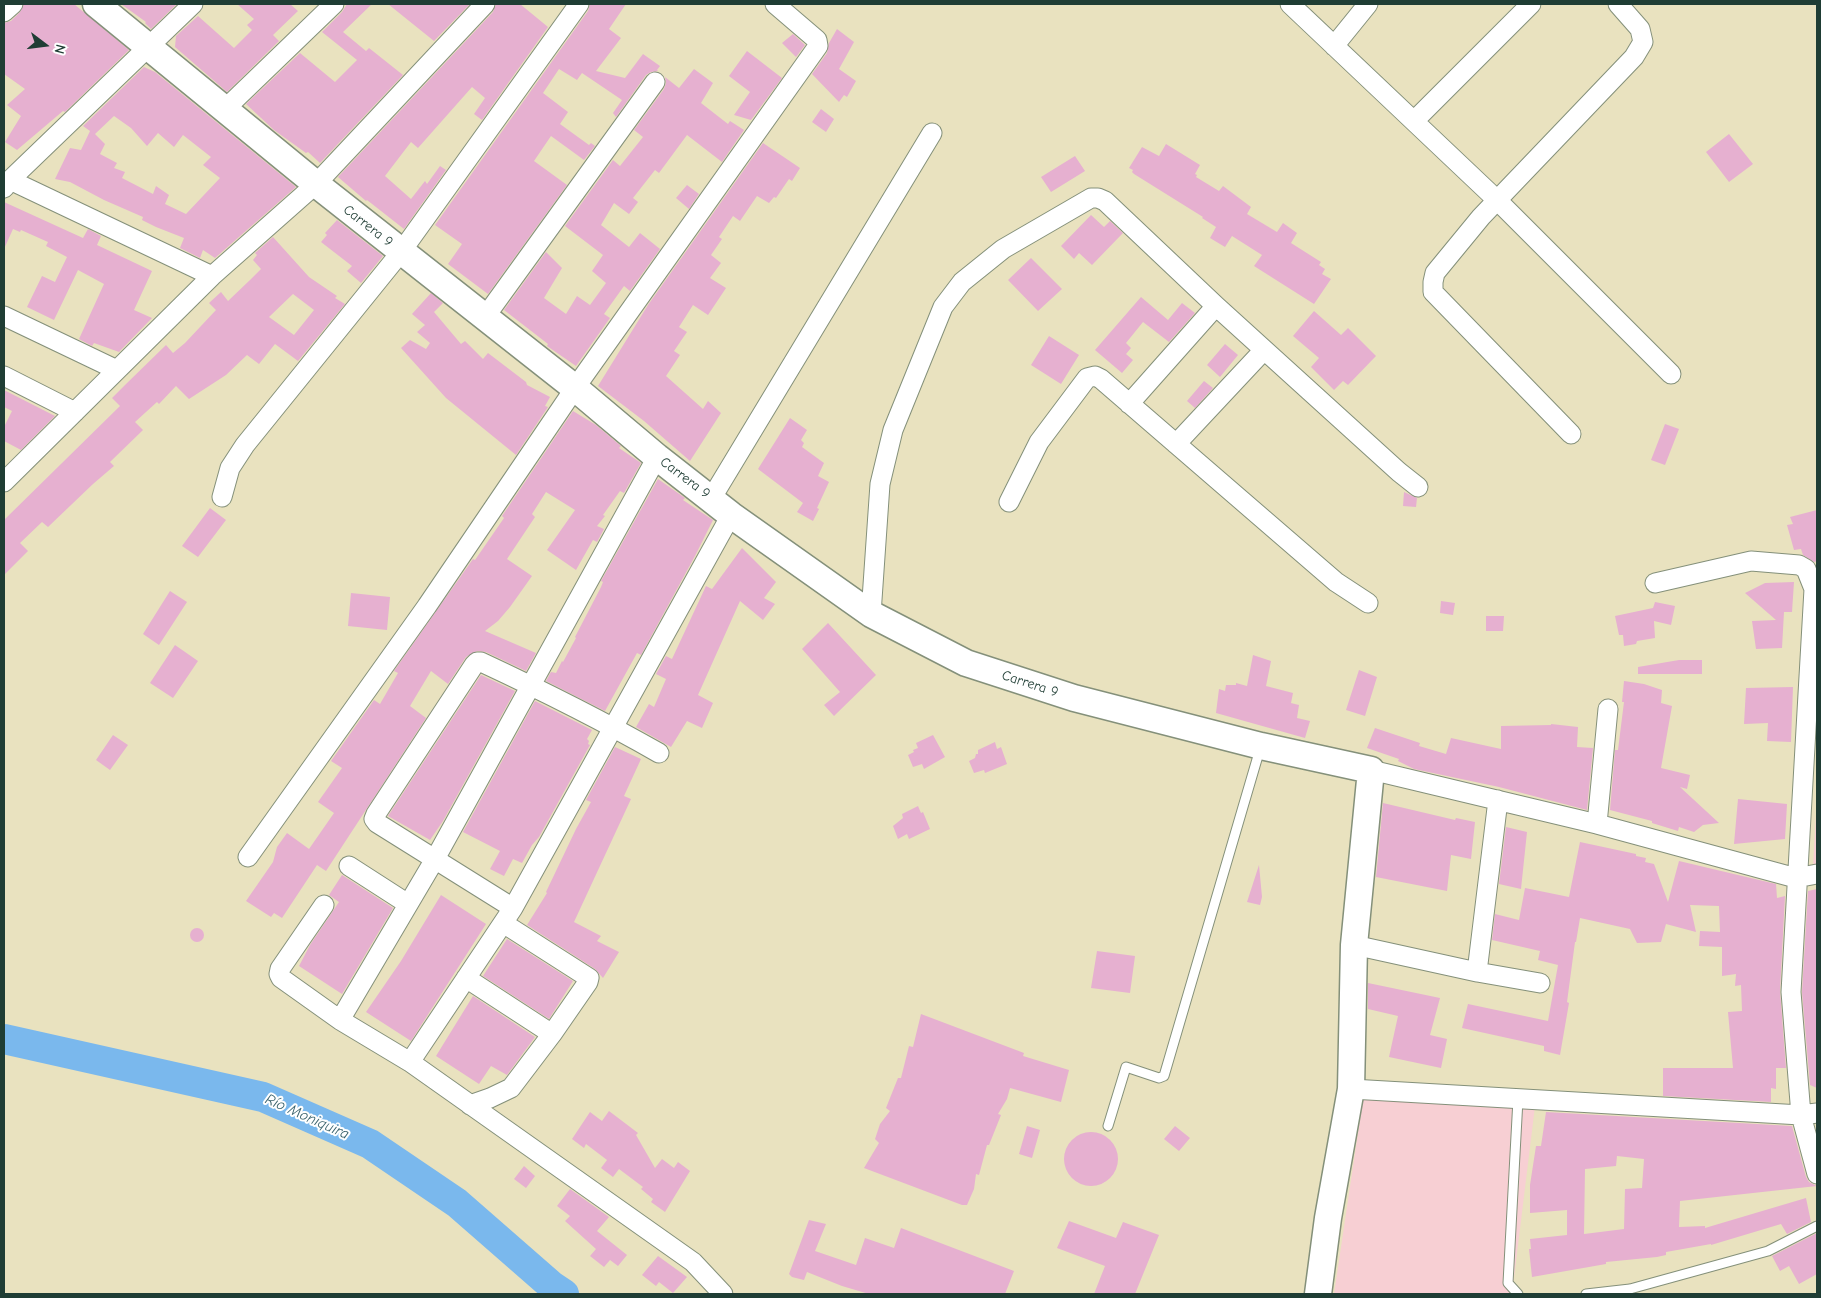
<!DOCTYPE html>
<meta charset="utf-8">
<style>
body{margin:0}
#map{position:relative;width:1821px;height:1298px;overflow:hidden;background:#e9e2bf;font-family:"Comic Neue",sans-serif}
canvas{display:block}
.frame{position:absolute;inset:0;border:5px solid #1f3d34;pointer-events:none}
.north{position:absolute;left:20px;top:20px;width:50px;height:50px;-webkit-text-stroke:4px #fff;paint-order:stroke;rotate:105deg;font-size:14px;font-weight:700;line-height:20px;text-align:center;color:#1f3d34}
.north::after{content:'';display:block;margin:auto;width:18px;height:22px;background:#1f3d34;clip-path:polygon(50% 0,100% 100%,50% 72%,0 100%)}
</style>
<div id="map">
<canvas width="1821" height="1298"></canvas>
<div class="frame"></div>
<div class="north">N</div>
</div>
<script>
const ctx = document.querySelector('canvas').getContext('2d');
ctx.lineJoin = 'round';
function paint(path, color) {
  ctx.fillStyle = color;
  ctx.fill(path, 'evenodd');
}
function stroke(path, color, width, dash) {
  ctx.strokeStyle = color;
  ctx.lineWidth = width;
  ctx.lineCap = dash ? 'butt' : 'round';
  ctx.setLineDash(dash || []);
  ctx.stroke(path);
}
function write(font, color, halo, rows, align = 'center') {
  ctx.font = font + ' "Comic Neue",sans-serif';
  ctx.lineWidth = 4;
  ctx.setLineDash([]);
  ctx.textBaseline = 'middle';
  ctx.strokeStyle = halo;
  ctx.fillStyle = color;
  for (const [text, x, y, turn = 0] of rows) {
    ctx.save();
    ctx.translate(x, y);
    ctx.rotate((+turn || 0) * Math.PI / 180);
    ctx.textAlign = isNaN(turn) ? turn : align;
    if (halo) ctx.strokeText(text, 0, 0);
    ctx.fillText(text, 0, 0);
    ctx.restore();
  }
}
const built = new Path2D(`
 M1817 798V865L1813 866Z
 M1365 1086 1536 1098 1512 1294H1334Z`);
const river = new Path2D(`
 M4 1039 263 1097 370 1144 457 1203 552 1286 564 1294`);
const building = new Path2D(`
 M24 4H74L129 50 65 112 63 111 17 150 5 142 21 116 7 105 25 89 4 74V23L11 21 20 12Z
 M121 4H177L151 29 145 23 146 22Z
 M237 4H290L298 11 273 35 279 41 227 92 175 47 176 36 198 16 234 48 252 30 247 25 254 19Z
 M347 4H372L343 32 366 51 369 48 403 75 320 163 308 152 306 153 274 130 246 104 300 53 335 82 357 60 322 32 342 12Z
 M388 4H470L434 41Z
 M496 4H520L548 27 482 120 474 114 485 98 472 87 418 148 411 142 385 176 411 199 425 181 427 184 440 166 446 170 404 229 367 200 366 201 338 177 493 12Z
 M590 4H626L609 29 621 38 596 71 625 78 643 54 660 66 657 70 658 71 651 72 646 75 616 117 613 113 622 100 582 73 577 80 559 69 543 93 568 112 560 124 589 145 591 143 595 146 584 160 551 136 534 161 567 185 488 294 448 264 462 244 435 225 588 11Z
 M837 29 854 42 839 69 856 81 847 97 844 95 839 102 812 74 827 53 829 43Z
 M793 34 805 45 796 57 782 43Z
 M747 51 782 78 751 120 734 115 750 92 729 76Z
 M144 67 155 72 296 187 215 258 203 250 200 258 180 248 184 238 156 227 142 220 143 217 104 200 70 182 55 179 70 148 81 150 90 131 83 126ZM114 116 131 128 147 146 158 133 174 147 183 135 211 157 203 165 220 178 186 214 165 204 169 195 156 186 153 194 122 178 125 172 114 168 117 163 100 154 105 144 95 134Z
 M694 69 713 83 701 103 728 124 730 121 744 130 722 162 687 135 659 173 655 170 633 198 638 202 629 214 614 203 601 225 629 247 640 233 660 249 630 291 624 286 604 314 610 318 576 366 547 346 548 344 504 310 546 252 562 268 544 298 566 314 577 296 590 305 606 283 592 271 603 255 565 226 613 160 620 166 643 137 634 130 664 89 666 83 665 77 679 88Z
 M821 109 834 119 826 132 812 122Z
 M1729 134 1753 164 1729 182 1706 152Z
 M763 143 800 168 792 181 789 179 776 198 774 197 769 203 757 196 740 221 733 216 719 237 722 239 711 255 721 263 710 278 726 288 708 315 693 305 679 327 687 332 674 351 680 355 666 376 703 409 708 401 721 413 690 461 644 421 598 386 648 305Z
 M1166 144 1200 165 1195 174 1197 175 1196 177 1219 191 1223 186 1251 207 1247 214 1277 232 1283 223 1297 233 1291 243 1321 262 1319 265 1325 269 1322 274 1331 279 1314 304 1254 266 1262 255 1232 236 1225 247 1210 238 1216 227 1202 218 1203 217 1134 174 1132 172 1133 170 1129 168 1142 147 1159 156Z
 M1075 156 1085 171 1051 192 1041 177Z
 M687 185 699 194 689 209 676 198Z
 M4 202 83 238 88 229 101 236 97 245 152 271 134 310 152 318 119 352 94 343 92 346 79 339 104 284 78 270 54 320 27 307 42 276 55 282 67 257 46 246 48 242 21 230 20 232 13 229 4 249Z
 M1091 215 1104 227 1110 221 1123 233 1092 265 1079 253 1074 259 1061 246Z
 M337 220 383 256 361 283 347 271 352 266 321 242 327 235 325 233Z
 M273 237 309 277 337 296 335 298 345 304 298 361 275 344 259 364 247 355 226 375 189 399 176 386 159 404 157 402 135 422 143 430 110 462 114 466 93 484 48 527 42 522 20 543 28 551 4 575V520L120 406 112 398 125 385 166 345 173 353 185 343 216 310 209 303 221 292 228 301 250 280 261 269 253 260 257 255 255 253ZM293 294 314 310 294 335 269 317Z
 M1031 258 1062 289 1038 311 1008 280Z
 M431 293 443 303 434 312 461 344 465 341 483 359 488 353 526 382 527 385 550 397 545 406 548 407 516 455 446 398 401 348 410 340 426 349 430 343 417 332 425 325 412 314Z
 M1141 297 1168 320 1182 303 1195 313 1169 342 1143 322 1126 343 1131 348 1126 354 1133 360 1122 373 1095 350Z
 M1314 311 1341 335 1348 328 1376 356 1348 385 1343 381 1334 390 1311 367 1319 358 1293 336Z
 M1049 336 1079 355 1061 384 1031 365Z
 M1225 344 1238 355 1220 377 1207 365Z
 M1204 381 1213 388 1195 408 1187 401Z
 M4 390 55 416 21 450 4 441V427L12 411 4 407Z
 M573 411 596 425 621 446 619 448 641 463 624 493 620 491 603 515 605 516 597 526 604 529 597 542 593 540 576 570 547 550 575 510 546 492 532 514 535 517 507 559 532 576 510 607 498 621 485 631 536 653 526 671 486 652 477 651 466 657 448 684 431 671 410 706 426 718 326 871 317 865 282 918 274 913 271 917 246 901 273 862 277 847 287 833 309 849 334 813 318 802 342 768 331 761 374 700 380 704 398 673 394 671 473 559 475 560 504 518 502 516Z
 M790 418 807 430 801 440 804 443 802 447 824 463 818 476 829 482 817 508 819 509 813 521 797 512 803 503 758 469Z
 M1665 424 1679 429 1665 465 1651 460Z
 M658 479 685 498 683 500 713 520 695 556 641 655 637 653 605 711 546 681 551 672 556 673 562 661 563 662 576 638 575 637 601 587 603 582 601 581Z
 M1404 492 1417 498 1416 507 1403 506Z
 M210 508 226 520 198 557 182 546Z
 M1817 510V561L1814 562 1803 555 1801 549 1794 550 1787 525 1793 524 1790 517Z
 M742 548 776 582 764 598 775 604 763 620 740 601 698 695 713 703 702 728 687 721 671 747 636 727 649 704 654 707 666 679 656 674 666 656 672 659 706 586 712 589Z
 M1794 582 1792 612H1784L1782 648 1756 649 1752 621 1776 620 1745 593 1765 583Z
 M170 591 187 602 159 645 143 634Z
 M351 593 390 597 387 630 348 626Z
 M1441 601 1455 603 1453 615 1440 613Z
 M1655 602 1675 606 1671 625 1654 621 1655 638 1637 641 1636 644 1624 646 1623 635H1619L1615 616 1653 608Z
 M1486 616H1504L1503 631H1486Z
 M828 623 876 675 834 716 824 705 840 692 802 649Z
 M175 645 198 661 173 698 150 683Z
 M1253 655 1271 661 1266 686 1293 693 1291 703 1299 705 1297 718 1310 721 1305 738 1216 713 1219 689 1225 691 1226 685H1236V683L1247 686Z
 M1679 660H1702V674H1638V667Z
 M1359 670 1377 677 1365 716 1346 710Z
 M481 675 515 691 443 821 430 840 388 816Z
 M1624 681 1644 684 1662 690 1661 703 1672 706 1661 768 1690 775 1687 789 1680 787 1719 823 1703 825 1694 832 1679 827 1678 831 1652 823V821L1610 810 1615 750H1618L1624 702H1622Z
 M1793 687 1791 742 1767 741 1768 723 1744 724 1746 688Z
 M535 701 592 730 587 739 589 741 588 744 590 745 539 837 532 845 522 863 513 859 504 876 490 869 500 851 463 832Z
 M1551 724 1578 727 1577 747 1593 748 1587 810 1499 787 1414 769 1398 761 1399 759 1367 748 1375 728 1420 743 1419 746 1446 754 1451 738 1501 749V726L1551 725Z
 M113 735 128 745 110 770 96 760Z
 M933 735 945 757 924 769 922 764 913 767 908 755 914 752 913 750 918 748 916 743Z
 M995 742 997 749 1001 747 1007 764 985 773 984 770 974 773 969 761 975 758 976 754H978V750Z
 M615 747 641 759 624 796 631 799 574 922 601 936 597 941 619 952 603 978 595 969 527 925 547 893 546 892 576 829 591 802 586 800Z
 M1738 799 1787 804 1785 839 1734 844Z
 M1383 803 1455 820 1456 818 1475 822 1471 859 1451 855 1447 891 1376 877Z
 M918 806 921 813 923 812 930 829 909 839 907 834 898 839 893 826 903 818 902 814Z
 M1506 827 1527 832 1521 889 1499 884Z
 M1580 842 1636 854V856L1646 858 1645 862 1654 864 1668 902 1679 861 1776 884 1777 898 1785 896 1780 991 1786 1068H1776V1089L1771 1088V1102L1663 1096V1068H1733L1728 1012 1742 1011 1741 985 1735 986 1736 974 1722 976V947L1699 946 1700 931 1720 932 1719 906 1690 905 1696 932 1666 924 1661 942 1637 943 1630 929 1580 918 1576 942H1575L1567 1002 1569 1003 1560 1055 1544 1051V1046L1462 1028 1468 1004 1548 1021 1558 965 1538 960 1540 951 1492 940 1495 914 1519 920 1525 888 1569 897Z
 M1259 865 1262 897 1260 905 1247 902Z
 M342 875 393 908 342 994 299 966 310 945 339 902 329 895Z
 M1817 889V1088L1810 1085 1802 992 1808 891Z
 M441 895 486 924 411 1041 366 1012 401 961Z
 M190 935a7 7 0 1 1 14 0a7 7 0 1 1-14 0Z
 M507 939 573 981 549 1019 483 976Z
 M1097 951 1135 956 1130 993 1091 988Z
 M1368 983 1440 998 1430 1035 1447 1039 1441 1068 1389 1057 1398 1016 1368 1009Z
 M473 996 535 1037 507 1075 491 1066 479 1084 436 1056Z
 M921 1014 1024 1053 1023 1056 1069 1070 1061 1102 1010 1088 1007 1099 998 1114 1001 1115 989 1145H987L979 1175 976 1174 974 1189 967 1205H962L864 1168 879 1143 875 1139 880 1124 890 1111 886 1108 898 1078H901L909 1046 913 1047Z
 M609 1111 638 1133 636 1135 655 1168 662 1159 674 1168 678 1162 690 1171 665 1212 651 1202 653 1199 641 1189 643 1187 619 1169 613 1177 601 1168 607 1160 586 1144 584 1148 572 1139 590 1112 602 1121Z
 M1546 1112 1792 1126 1806 1177 1809 1182 1817 1186 1680 1201 1679 1227 1705 1226V1228L1806 1198 1811 1222 1787 1234 1781 1224 1711 1245V1244L1666 1252V1255L1657 1257 1606 1262V1264L1532 1277 1529 1249H1531L1530 1239 1567 1235V1210L1530 1213V1185L1536 1146H1541ZM1617 1156 1644 1159 1642 1188 1625 1189 1624 1229 1584 1234 1585 1169 1616 1166Z
 M1027 1126 1040 1130 1032 1158 1019 1154Z
 M1175 1126 1190 1138 1179 1151 1164 1139Z
 M1064 1159a27 27 0 1 1 54 0a27 27 0 1 1-54 0Z
 M524 1166 535 1176 526 1188 514 1179Z
 M570 1189 609 1217 597 1231 627 1255 618 1266 610 1260 604 1267 590 1256 596 1249 565 1221 570 1216 557 1206Z
 M809 1220 826 1224 815 1251 856 1265 865 1238 894 1248 901 1228 1014 1271 1005 1294H869L842 1286 807 1272 804 1280 792 1277 789 1274Z
 M1069 1221 1116 1238 1123 1222 1159 1235 1135 1294H1094L1105 1266 1057 1248Z
 M1817 1233V1274L1799 1284 1789 1266 1780 1271 1772 1256Z
 M658 1256 687 1277 673 1293 659 1282 656 1286 642 1275Z`);
const lane = new Path2D(`
 M1108 1126 1126 1067 1159 1078 1164 1076 1260 749
 M1518 1294 1508 1283 1518 1099
 M1586 1294 1630 1289 1768 1251 1817 1226`);
const street = new Path2D(`
 M1290 4 1497 200 1671 374
 M4 12 13 4
 M1334 46 1368 4
 M224 110 334 4
 M1414 121 1531 4
 M10 180 212 276
 M4 188 10 180 193 4
 M4 316 117 370
 M485 317 655 82
 M4 376 75 412
 M1129 404 1216 306
 M1571 434 1433 292V282L1435 273 1481 217 1634 57 1643 42 1640 29 1618 4
 M1176 444 1264 350
 M4 482 212 276 316 184 485 4
 M222 497 230 468 245 445 401 252 579 4
 M711 499 932 133
 M1009 502 1039 442 1087 378 1095 376 1101 379 1336 582 1368 603
 M1655 583 1751 561 1799 565 1806 569 1814 589 1791 992 1801 1115 1817 1174
 M871 614 880 484 893 430 943 307 962 282 1003 249 1091 198H1098L1105 201 1216 306 1399 472 1418 487
 M1371 770 1597 824 1796 878 1817 874
 M1597 824 1608 709
 M248 857 427 606 575 388 818 46 817 40 775 4
 M349 866 408 904
 M324 905 280 969 279 974 281 978 340 1020 410 1062 693 1262 723 1294
 M513 908 377 823 374 819 376 814 474 665 477 662H481C541 690 601 720 659 753
 M1354 945 1477 972 1540 983
 M1477 972 1498 800
 M466 978 552 1034
 M340 1020 435 859 657 457
 M410 1062 513 908 731 515
 M1351 1089 1801 1115 1817 1113
 M470 1105 490 1098 511 1088 552 1034 588 982 589 978 503 923`);
const secondary = new Path2D(`
 M96 4 316 184 575 388 657 457 731 515 871 614 966 663 1074 698 1261 746 1371 770 1354 945 1351 1089 1328 1218 1318 1294`);
const streetNames = [
 ["Carrera 9",368,226,38],
 ["Carrera 9",685,478,37],
 ["Carrera 9",1030,684,18]
];
const waterNames = [
 ["Río Moniquira",307,1117,24]
];
paint(built, '#f7cfd3');
stroke(river, '#7ab8ed', 30);
paint(building, '#e6b0d0');
stroke(lane, '#84907a', 11);
stroke(street, '#84907a', 21);
stroke(secondary, '#84907a', 29);
stroke(lane, '#fff', 9);
stroke(street, '#fff', 19);
stroke(secondary, '#fff', 26);
write('14px', '#1f3d34', '#fff', streetNames);
write('italic 15px', '#3a626c', '#fff', waterNames);
</script>
